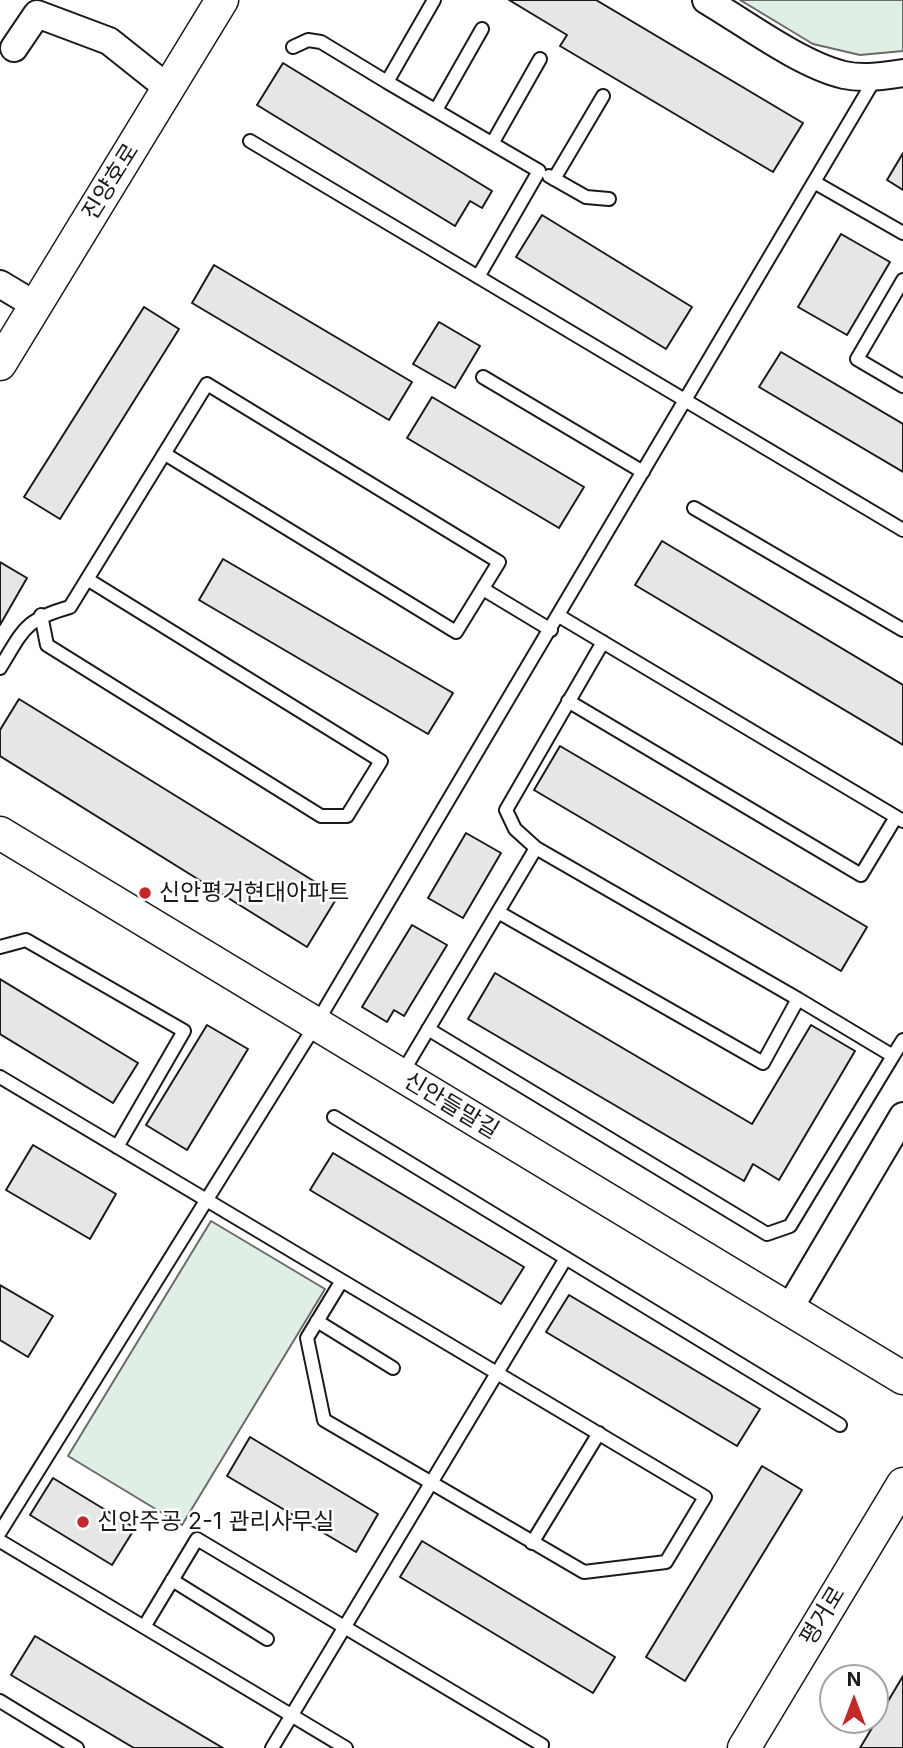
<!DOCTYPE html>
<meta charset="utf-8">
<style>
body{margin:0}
#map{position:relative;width:903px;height:1748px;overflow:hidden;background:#fff;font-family:Inter,sans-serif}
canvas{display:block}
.north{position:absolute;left:819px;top:1664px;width:70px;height:70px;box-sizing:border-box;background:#fff;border:2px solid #a3a3a3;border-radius:50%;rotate:0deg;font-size:19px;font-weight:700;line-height:28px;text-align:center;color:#1a1a1a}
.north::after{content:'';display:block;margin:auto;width:24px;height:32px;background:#c62828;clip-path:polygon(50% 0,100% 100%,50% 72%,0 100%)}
</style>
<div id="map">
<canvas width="903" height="1748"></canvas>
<div class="north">N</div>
</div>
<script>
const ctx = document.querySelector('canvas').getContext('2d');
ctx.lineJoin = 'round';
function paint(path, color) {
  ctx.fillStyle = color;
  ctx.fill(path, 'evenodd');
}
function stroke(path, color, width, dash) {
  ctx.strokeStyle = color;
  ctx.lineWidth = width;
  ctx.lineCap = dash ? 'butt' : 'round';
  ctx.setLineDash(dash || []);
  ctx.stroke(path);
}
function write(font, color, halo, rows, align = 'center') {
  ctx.font = font + ' Inter,"Noto Sans KR",sans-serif';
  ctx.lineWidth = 5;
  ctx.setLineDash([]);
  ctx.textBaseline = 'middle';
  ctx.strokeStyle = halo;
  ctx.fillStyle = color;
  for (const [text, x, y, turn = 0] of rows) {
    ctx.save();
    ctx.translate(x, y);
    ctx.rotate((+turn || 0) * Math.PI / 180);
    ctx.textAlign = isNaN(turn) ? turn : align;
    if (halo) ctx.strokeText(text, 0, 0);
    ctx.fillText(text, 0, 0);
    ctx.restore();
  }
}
const green = new Path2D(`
 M740 0H903V51L860 55 813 44Z
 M211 1221 325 1289 182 1525 68 1456Z`);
const building = new Path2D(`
 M509 0H596L803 123 773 172 560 46 567 35Z
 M283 63 492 191 482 208 470 201 455 226 257 105Z
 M903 153V190L887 180Z
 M542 215 692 307 666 349 516 257Z
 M841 234 890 262 847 335 798 307Z
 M214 265 412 382 389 420 192 303Z
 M144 307 179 329 60 519 24 497Z
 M439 322 480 346 455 388 413 364Z
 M781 352 903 424V472L759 387Z
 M432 397 584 487 559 528 407 438Z
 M662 541 903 685V745L635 585Z
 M223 559 453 693 428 734 199 600Z
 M0 562 27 578 0 625Z
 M19 699 338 896 307 947 0 756V730Z
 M560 746 867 927 841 971 534 790Z
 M466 833 501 853 463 918 428 898Z
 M412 925 447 945 404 1016 394 1010 387 1022 362 1007Z
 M495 973 752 1124 811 1025 855 1051 779 1180 753 1164 744 1181 468 1019Z
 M0 979 138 1063 113 1103 0 1034Z
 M207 1025 248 1049 187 1150 146 1125Z
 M33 1145 116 1194 90 1239 6 1190Z
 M333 1153 524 1267 501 1304 310 1190Z
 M0 1285 53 1316 28 1357 0 1340Z
 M569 1295 760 1409 737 1446 546 1332Z
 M250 1437 378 1514 356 1552 227 1476Z
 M762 1466 802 1490 685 1681 646 1657Z
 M53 1478 135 1528 112 1565 30 1515Z
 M422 1541 615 1657 593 1693 400 1577Z
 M35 1636 223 1748H134L11 1675Z
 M903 1676V1748H860Z`);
const service = new Path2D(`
 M434 0 387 82 539 171 478 277
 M293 47 308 40 321 42 387 82
 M436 110 482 29
 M250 141 903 530
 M493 142 540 59
 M549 176 586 197 609 199
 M554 179 603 96
 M814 182 903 233
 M903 280 857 359 903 386
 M483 377 643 472
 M694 508 903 630
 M483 589 551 630
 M41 615 47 645 321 816H347L381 761 87 579
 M559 616 903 821
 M0 668C24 629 24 620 70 607L207 384 499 562 456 632 165 454
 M568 701 861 875 896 817
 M498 912 763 1063 798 999 536 848 515 829 506 810 603 642
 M0 947 26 940 184 1031 117 1147
 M428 1029 767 1234 790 1226 893 1056 798 999
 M893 1056 903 1040
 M401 1075 536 848
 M0 1077 705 1497 666 1562 584 1572 324 1420 307 1338 341 1282
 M334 1117 840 1425
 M317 1321 393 1368
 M0 1532 316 1024 876 77
 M0 1541 144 1627
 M532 1543 599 1433
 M172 1580 267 1639
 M0 1701 77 1748
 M272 1748 566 1258
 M346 1748 144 1627 197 1539 542 1745 541 1748`);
const minor = new Path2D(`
 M706 0C745 23 801 65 844 75 863 79 884 76 903 73
 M14 48 37 14 109 41 168 88
 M0 284 35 305
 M789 1309 903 1116`);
const tertiary = new Path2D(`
 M0 364 222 0
 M0 833 903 1378
 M744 1748 903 1484`);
const markers = [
 [145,893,7,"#c62828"],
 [83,1522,7,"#c62828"]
];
const streetNames = [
 ["진양호로",111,182,-58],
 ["신안들말길",451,1106,31],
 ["평거로",823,1616,-59]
];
const poiNames = [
 ["신안평거현대아파트",159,893],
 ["신안주공 2-1 관리사무실",97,1522]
];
paint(green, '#e0efe3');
stroke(green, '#6a6a6a', 2);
paint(building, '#e6e6e6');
stroke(building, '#1a1a1a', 2);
stroke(service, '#1a1a1a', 16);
stroke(minor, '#1a1a1a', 30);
stroke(tertiary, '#1a1a1a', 35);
stroke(service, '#fff', 12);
stroke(minor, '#fff', 26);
stroke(tertiary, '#fff', 32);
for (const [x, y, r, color] of markers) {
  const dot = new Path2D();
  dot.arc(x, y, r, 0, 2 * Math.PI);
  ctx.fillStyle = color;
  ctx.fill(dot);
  stroke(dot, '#fff', 2.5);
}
write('23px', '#1a1a1a', '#fff', streetNames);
write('23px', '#1a1a1a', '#fff', poiNames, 'left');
</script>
